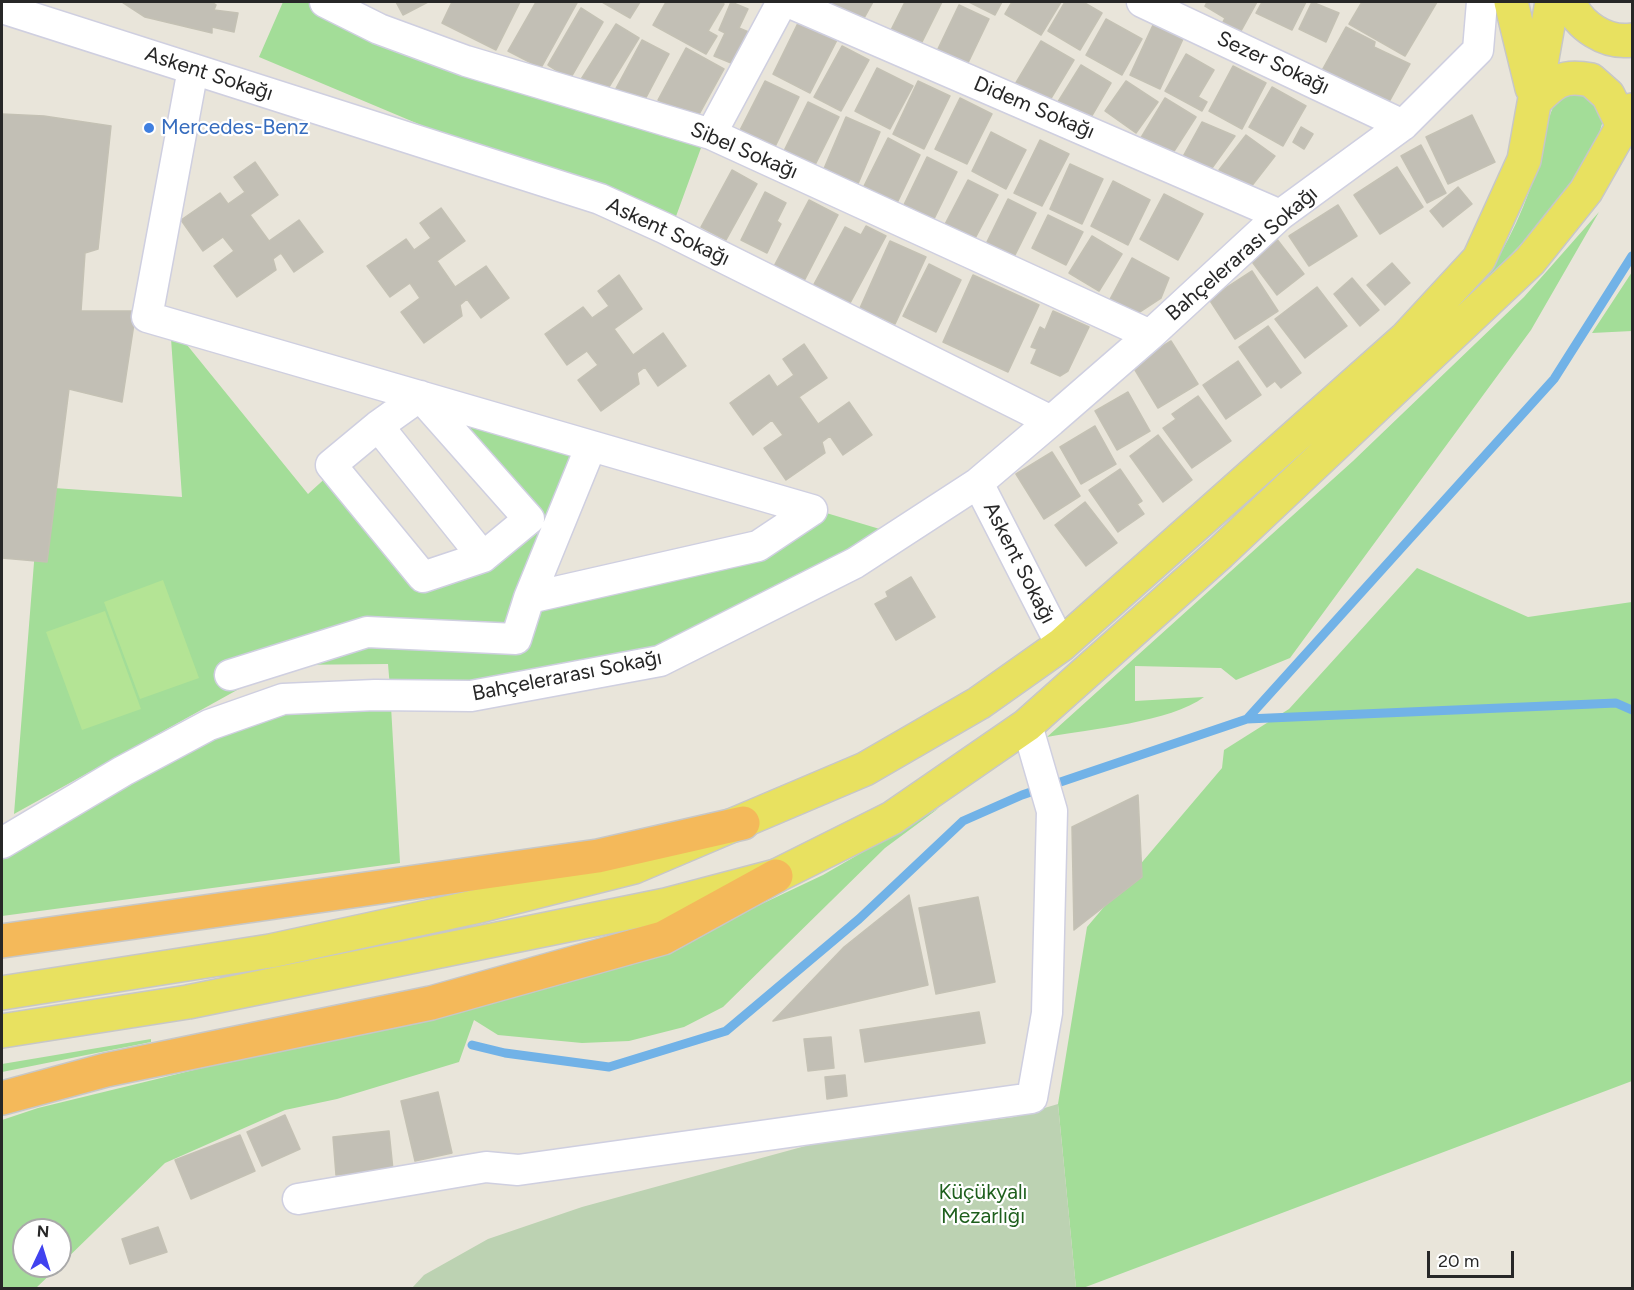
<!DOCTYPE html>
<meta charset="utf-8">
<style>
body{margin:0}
#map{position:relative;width:1634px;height:1290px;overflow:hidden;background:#e9e5da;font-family:Figtree,sans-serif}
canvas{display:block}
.frame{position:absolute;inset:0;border:3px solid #272727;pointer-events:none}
.north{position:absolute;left:12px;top:1218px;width:60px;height:60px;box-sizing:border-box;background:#fff;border:2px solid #a9a9a9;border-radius:50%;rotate:4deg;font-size:16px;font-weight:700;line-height:24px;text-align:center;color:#272727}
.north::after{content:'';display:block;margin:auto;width:21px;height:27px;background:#4142ef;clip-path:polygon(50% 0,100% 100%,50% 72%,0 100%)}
.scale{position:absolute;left:1427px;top:1251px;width:87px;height:27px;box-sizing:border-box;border:3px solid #272727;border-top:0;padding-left:8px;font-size:18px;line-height:21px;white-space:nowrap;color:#272727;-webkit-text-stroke:4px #fff;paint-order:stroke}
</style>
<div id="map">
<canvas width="1634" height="1290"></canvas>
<div class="frame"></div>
<div class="north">N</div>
<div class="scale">20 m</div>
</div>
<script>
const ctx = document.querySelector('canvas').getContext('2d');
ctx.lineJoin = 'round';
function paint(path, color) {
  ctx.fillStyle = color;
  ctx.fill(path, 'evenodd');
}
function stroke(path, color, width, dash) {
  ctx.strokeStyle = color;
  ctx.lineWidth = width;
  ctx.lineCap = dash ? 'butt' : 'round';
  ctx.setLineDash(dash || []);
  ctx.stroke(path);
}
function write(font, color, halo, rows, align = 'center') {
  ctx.font = font + ' Figtree,sans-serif';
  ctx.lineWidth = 4.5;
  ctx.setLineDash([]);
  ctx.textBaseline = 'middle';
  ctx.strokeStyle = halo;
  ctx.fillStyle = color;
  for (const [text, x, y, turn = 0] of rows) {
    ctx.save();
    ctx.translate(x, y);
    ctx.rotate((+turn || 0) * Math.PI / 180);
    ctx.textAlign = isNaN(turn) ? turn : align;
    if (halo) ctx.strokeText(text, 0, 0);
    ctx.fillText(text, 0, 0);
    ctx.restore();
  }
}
const green = new Path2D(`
 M283 2H339L705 137 671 230 259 57Z
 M1581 91 1605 111C1593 178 1526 240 1480 285 1508 247 1528 201 1541 155 1546 138 1546 116 1557 101 1564 92 1571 92 1581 91Z
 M1599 212 1531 330 1290 658 1236 680 1221 668 1135 666V701L1204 697C1171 722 1090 729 1047 737L1353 461 1524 297Z
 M1632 272V331L1592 333Z
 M170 324 308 494 330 474 423 577 527 518 420 396 580 452 530 597 758 546 813 509 903 536 660 661 390 689 400 863 2 916V846L283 699 390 688 388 664 282 665 14 814 40 487 182 497Z
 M1417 568 1528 617 1632 602V1081L1083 1288H1076L1058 1104 1087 927 1222 768 1224 750 1289 709Z
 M939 808 885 848 723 1007 684 1027 629 1041 582 1043 498 1035 474 1020 459 1062 337 1099 285 1110 165 1163 60 1265V1230H24V1266H59L36 1288H2V1120L38 1108 641 961 823 875Z
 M151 1039V1042L2 1072V1064Z`);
const cemetery = new Path2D(`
 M1058 1104 1076 1288H412L424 1275 488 1239 582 1207 820 1142 1014 1117Z`);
const pitch = new Path2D(`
 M163 580 199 678 140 699 104 602Z
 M105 611 141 709 82 730 46 632Z`);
const stream = new Path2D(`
 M1247 719 1554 379 1632 256
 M472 1045 505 1053 609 1067 726 1031 859 919 963 821 1022 795 1247 719 1616 703 1632 710`);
const building = new Path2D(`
 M122 2H211L216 5 214 10 238 13 234 32 212 27V33L145 17Z
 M396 2H428L403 15Z
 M452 2H520L496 50 442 23Z
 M536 2 577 3 541 68 508 51Z
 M602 2H640L630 18Z
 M666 2H720L724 4 708 31 717 36 706 54 653 25Z
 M731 2 748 9 739 28 751 33 736 65 714 56 725 33 719 30Z
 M829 2H873L863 20Z
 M905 2H942L919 48 889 34Z
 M969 2H1002L995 15Z
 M1012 2H1061L1041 35 1005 14Z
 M1065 2H1083L1102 13 1080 50 1048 31Z
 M1207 2H1257L1241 31 1223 22 1225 18 1205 6Z
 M1262 2H1306L1292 30 1256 13Z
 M1312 2 1339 13 1326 42 1299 29Z
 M1362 2H1437L1405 56 1349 24Z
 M959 5 989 19 966 67 936 53Z
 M581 8 603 22 570 79 548 65Z
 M1106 19 1142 39 1122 75 1086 55Z
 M799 21 837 40 810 93 773 74Z
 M616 24 639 38 604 95 580 81Z
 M1153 25 1183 39 1160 89 1130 75Z
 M1346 27 1375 42 1374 47 1410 64 1389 102 1320 74Z
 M642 40 669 54 640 109 613 94Z
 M1041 41 1074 60 1047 105 1014 86Z
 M842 46 869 60 841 111 814 97Z
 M686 48 724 69 696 120 658 100Z
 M1186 54 1214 70 1198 97 1207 102 1202 111 1165 91Z
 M1081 65 1111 83 1087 124 1056 105Z
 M1233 66 1266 83 1242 129 1209 111Z
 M877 68 913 86 890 129 855 111Z
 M765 81 799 97 772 153 737 136Z
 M918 81 950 96 924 149 893 134Z
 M1126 81 1158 102 1136 133 1105 111Z
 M1272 87 1306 106 1283 146 1249 127Z
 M960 98 992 114 967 164 935 149Z
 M1165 98 1196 117 1169 159 1139 141Z
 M808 102 839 117 812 171 781 157Z
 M2 114 44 116 111 126 98 249 85 253 81 311H136L122 402 69 389 47 562 2 558Z
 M1472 115 1495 162 1448 184 1426 137Z
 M846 117 880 132 857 186 823 171Z
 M1202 122 1235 136 1207 175 1180 162Z
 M1301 127 1313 134 1304 149 1293 142Z
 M991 132 1026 150 1006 189 972 171Z
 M1246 135 1275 156 1247 192 1219 170Z
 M888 138 920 155 897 203 864 186Z
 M1040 140 1069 154 1042 206 1014 193Z
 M1421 145 1446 193 1427 203 1401 156Z
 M927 157 957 172 930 227 900 213Z
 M255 162 278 195 250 215 269 241 299 220 323 252 294 272 281 253 273 259 276 270 237 297 214 266 234 251 223 237 203 251 181 220 220 193 228 204 245 192 234 177Z
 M1070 164 1103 179 1082 224 1050 209Z
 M1397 167 1423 207 1380 234 1354 195Z
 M732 170 757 184 726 240 701 227Z
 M968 180 998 195 971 246 942 230Z
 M1113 181 1150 200 1128 245 1091 226Z
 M1458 187 1472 204 1443 227 1430 211Z
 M765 192 786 203 777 221 781 224 767 253 741 240Z
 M1164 194 1203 214 1178 260 1140 239Z
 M1008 199 1036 213 1013 259 985 246Z
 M809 200 838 215 802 285 772 270Z
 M1338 205 1357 236 1309 266 1289 236Z
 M441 208 465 241 437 261 455 287 486 266 509 298 481 318 467 299 460 305 462 316 424 343 401 312 420 298 410 283 390 297 367 266 406 239 414 250 431 238 420 223Z
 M1048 215 1083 232 1066 265 1032 248Z
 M866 226 886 236 849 305 813 286 845 227 861 235Z
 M1092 236 1122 254 1099 291 1069 273Z
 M1276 238 1304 274 1277 295 1250 259Z
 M890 241 926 257 895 324 860 308Z
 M1132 258 1169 278 1161 298 1132 317 1108 303Z
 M1392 263 1410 283 1385 305 1367 285Z
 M929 264 961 280 936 332 903 316Z
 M1252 271 1278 311 1235 339 1209 299Z
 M619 275 642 309 614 329 633 355 663 333 686 366 658 386 645 367 637 373 639 384 601 411 578 380 598 365 587 351 567 365 545 334 583 307 592 318 609 306 598 291Z
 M973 275 1039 305 1008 372 943 342Z
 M1352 278 1379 310 1360 326 1334 294Z
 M1317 287 1347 326 1305 358 1275 319Z
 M1053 311 1089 327 1068 371 1060 376 1031 363 1037 349 1031 347 1040 327 1045 330Z
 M1268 326 1301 373 1281 388 1275 381 1267 387 1239 347Z
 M1171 341 1198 384 1158 408 1132 365Z
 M804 344 827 378 799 397 818 424 849 402 872 435 843 455 830 436 822 442 825 453 786 480 764 448 783 435 772 420 753 435 730 403 769 375 777 387 794 375 783 359Z
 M1238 361 1261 395 1226 419 1203 385Z
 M1128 392 1150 431 1117 450 1095 411Z
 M1198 396 1231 441 1192 468 1163 428 1176 419 1172 414Z
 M1095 426 1116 464 1081 484 1060 447Z
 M1158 435 1192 480 1163 502 1130 456Z
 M1052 452 1080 496 1044 519 1016 474Z
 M1120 469 1142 501 1137 504 1144 514 1118 532 1089 490Z
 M1085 502 1117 543 1086 566 1055 525Z
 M911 577 935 617 896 640 875 604 888 597 886 592Z
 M1138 795 1142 877 1074 930 1072 827Z
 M909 895 928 985 773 1021 844 947Z
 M978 897 995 982 936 994 919 908Z
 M979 1012 985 1043 865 1062 860 1030Z
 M831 1037 834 1068 808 1071 804 1039Z
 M845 1075 847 1096 827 1099 825 1077Z
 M438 1092 452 1153 415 1161 401 1101Z
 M285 1115 300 1149 262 1166 247 1132Z
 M389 1131 393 1170 336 1175 333 1137Z
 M240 1135 255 1171 191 1199 175 1160Z
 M158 1227 167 1252 130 1264 122 1239Z`);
const minor = new Path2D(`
 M325 2 379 29 466 61 711 134 1150 335
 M788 2 1280 215
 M1142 2 1403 125
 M2 8 600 199 664 228 1051 421 978 483 1061 645
 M193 69 147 317 812 510
 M711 134 782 2
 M420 396 529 519 483 557 423 577 331 465 378 426Z
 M1051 421 1150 335 1280 215 1403 125 1478 50 1482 2
 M378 426 483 557
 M591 446 529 598 758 546 812 510
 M230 675 367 632 516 639 529 598
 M2 843 123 771 209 725 283 699 375 695 471 696 660 661 855 563 978 483
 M298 1199 486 1167 518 1170 1032 1098 1047 1013 1052 811 1027 725`);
const major = new Path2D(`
 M1511 2 1532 88
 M1569 2C1579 26 1606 44 1632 40
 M1535 101C1554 82 1562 74 1591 80L1608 95 1624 128
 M2 993 270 951 479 906 634 867 865 769 979 703 1061 645 1406 338 1479 259 1524 160 1552 2
 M2 1031 188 1002 666 905 776 876 892 818 1027 725 1220 553 1530 261 1586 191 1632 110`);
const highway = new Path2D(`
 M2 941 598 856 743 823
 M2 1098 106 1070 431 1003 663 938 776 876`);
const markers = [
 [149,128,6,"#3f7fe0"]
];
const streetNames = [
 ["Sezer Sokağı",1273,63,25],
 ["Askent Sokağı",209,74,18],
 ["Didem Sokağı",1034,108,23],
 ["Sibel Sokağı",744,151,23],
 ["Askent Sokağı",668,232,25],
 ["Bahçelerarası Sokağı",1242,254,-41],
 ["Askent Sokağı",1019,563,63],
 ["Bahçelerarası Sokağı",567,676,-11]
];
const shopNames = [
 ["Mercedes-Benz",161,128]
];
const parkNames = [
 ["Küçükyalı",983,1193],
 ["Mezarlığı",983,1217]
];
paint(green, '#a3dd98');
paint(cemetery, '#bcd2b2');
paint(pitch, '#b4e495');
stroke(stream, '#71b2e7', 9);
paint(building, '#c2bfb5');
stroke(building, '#c4c1b4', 1.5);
stroke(minor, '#cfcfe0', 33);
stroke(major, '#c7c7c7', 36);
stroke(highway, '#c7c7c7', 36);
stroke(minor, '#fff', 30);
stroke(major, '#e8e160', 33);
stroke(highway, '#f4b95a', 33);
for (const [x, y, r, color] of markers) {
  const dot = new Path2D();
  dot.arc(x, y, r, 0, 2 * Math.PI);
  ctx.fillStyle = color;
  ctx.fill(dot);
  stroke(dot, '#fff', 2);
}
write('21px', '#272727', '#fff', streetNames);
write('21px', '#366cbe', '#fff', shopNames, 'left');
write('21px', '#1e5f1d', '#fff', parkNames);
</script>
